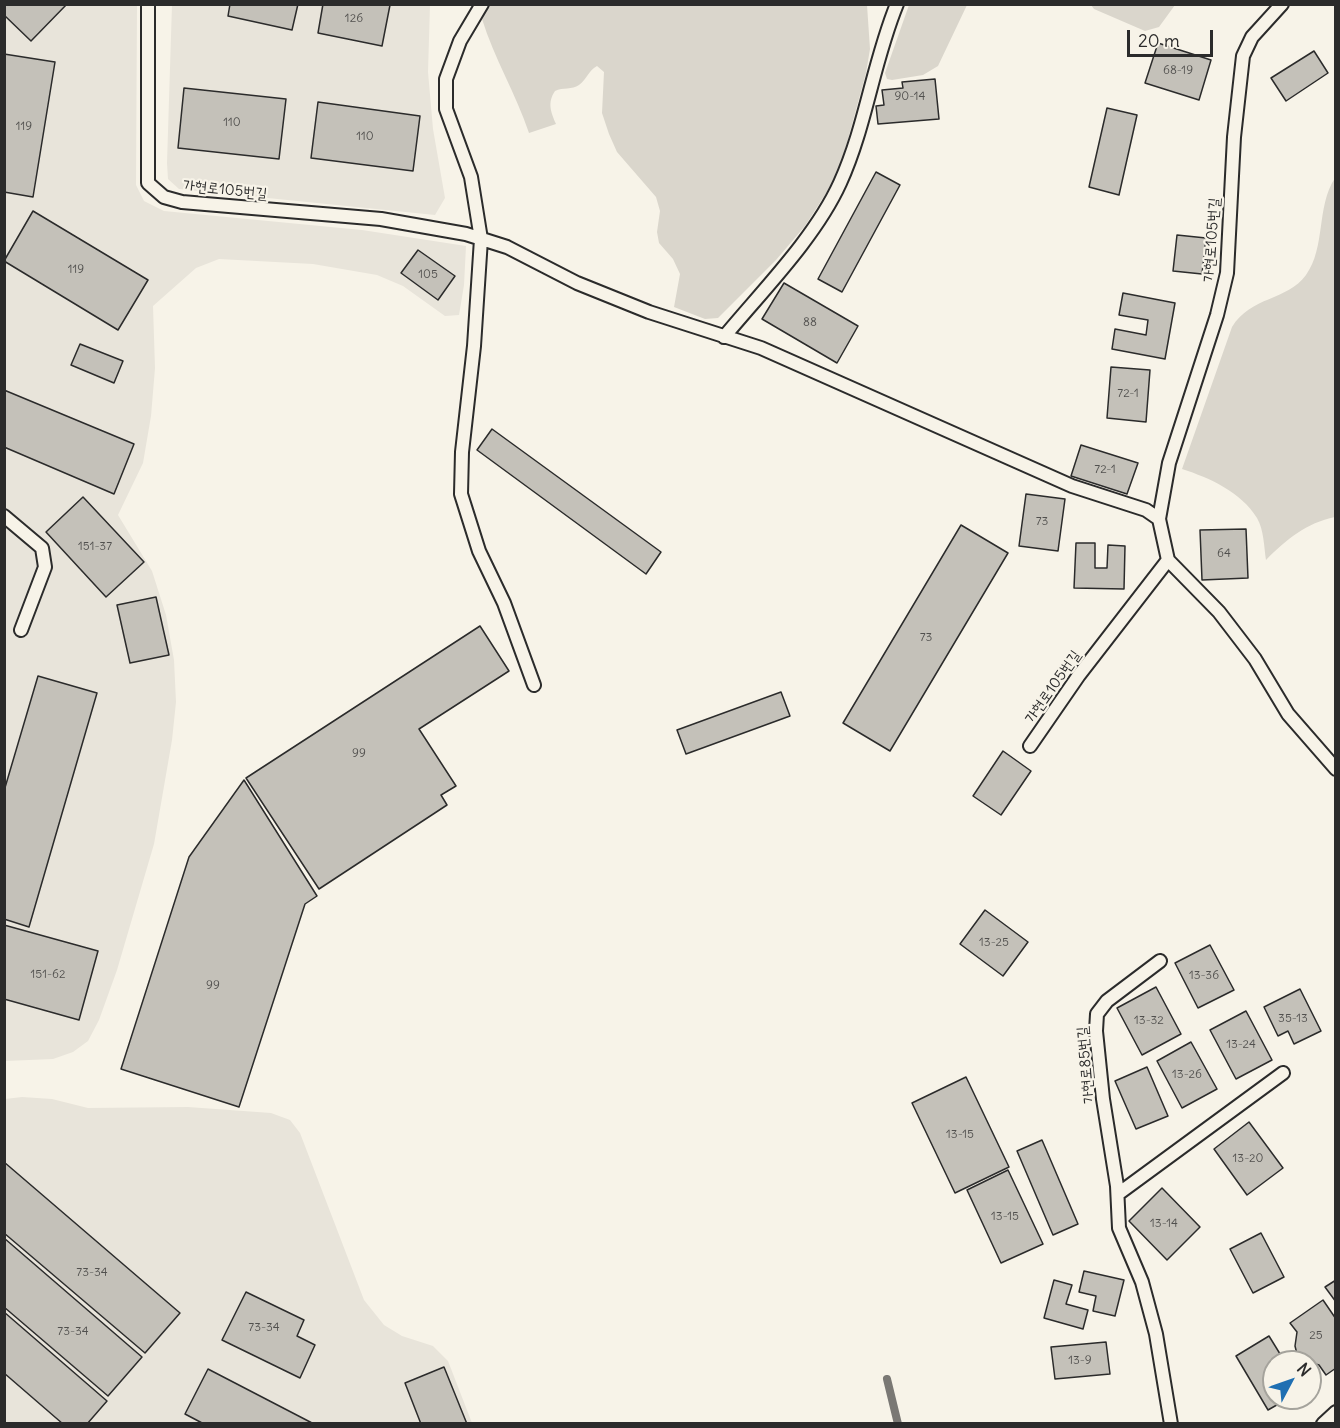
<!DOCTYPE html>
<meta charset="utf-8">
<style>
body{margin:0}
#map{position:relative;width:1340px;height:1428px;overflow:hidden;background:#f7f3e8;font-family:Delius,sans-serif}
canvas{display:block}
.frame{position:absolute;inset:0;border:6px solid #2b2b2b;pointer-events:none}
.north{position:absolute;left:1262px;top:1350px;width:60px;height:60px;box-sizing:border-box;background:#f7f3e8;border:2px solid #a5a39c;border-radius:50%;rotate:49deg;font-size:16px;font-weight:700;line-height:24px;text-align:center;color:#2b2b2b}
.north::after{content:'';display:block;margin:auto;width:21px;height:27px;background:#1f6fb2;clip-path:polygon(50% 0,100% 100%,50% 72%,0 100%)}
.scale{position:absolute;left:1127px;top:30px;width:86px;height:27px;box-sizing:border-box;border:3px solid #2b2b2b;border-top:0;padding-left:8px;font-size:18px;line-height:21px;white-space:nowrap;color:#2b2b2b;-webkit-text-stroke:4px #f7f3e8;paint-order:stroke}
</style>
<div id="map">
<canvas width="1340" height="1428"></canvas>
<div class="frame"></div>
<div class="north">N</div>
<div class="scale">20 m</div>
</div>
<script>
const ctx = document.querySelector('canvas').getContext('2d');
ctx.lineJoin = 'round';
function paint(path, color) {
  ctx.fillStyle = color;
  ctx.fill(path, 'evenodd');
}
function stroke(path, color, width, dash) {
  ctx.strokeStyle = color;
  ctx.lineWidth = width;
  ctx.lineCap = dash ? 'butt' : 'round';
  ctx.setLineDash(dash || []);
  ctx.stroke(path);
}
function write(font, color, halo, rows, align = 'center') {
  ctx.font = font + ' Delius,"Poor Story",sans-serif';
  ctx.lineWidth = 4.5;
  ctx.setLineDash([]);
  ctx.textBaseline = 'middle';
  ctx.strokeStyle = halo;
  ctx.fillStyle = color;
  for (const [text, x, y, turn = 0] of rows) {
    ctx.save();
    ctx.translate(x, y);
    ctx.rotate((+turn || 0) * Math.PI / 180);
    ctx.textAlign = isNaN(turn) ? turn : align;
    if (halo) ctx.strokeText(text, 0, 0);
    ctx.fillText(text, 0, 0);
    ctx.restore();
  }
}
const built = new Path2D(`
 M4 5H137L136 185 144 201 164 211 362 230 466 246 464 285 459 315 445 316 403 286 377 275 313 264 219 259 196 268 153 306 155 368 151 416 143 463 118 515 152 571 166 615 174 660 176 702 172 740 154 844 117 970 99 1020 88 1041 73 1052 53 1059 5 1061Z
 M172 5H430L428 72 433 129 445 198 435 215 179 189 168 179 167 163Z
 M22 1097 52 1099 88 1108 188 1107 271 1113 290 1120 300 1133 364 1300 384 1325 402 1336 433 1346 448 1361 472 1423 5 1424V1099Z`);
const green = new Path2D(`
 M489 5H867L870 49 866 73 844 154 832 184 805 226 776 260 718 318 705 319 674 307 680 274 673 259 659 243 657 232 660 211 656 197 617 152 609 134 602 113 604 72 597 66C588 71 587 79 579 85 572 90 563 87 555 91 547 103 551 112 556 124L529 133C516 94 494 58 482 19Z
 M909 5H967L938 66 923 75 892 80 887 79 885 73Z
 M1091 5H1175L1159 27 1145 31 1094 9Z
 M1335 178V517C1306 523 1287 539 1266 560 1264 547 1264 530 1257 518 1241 492 1210 478 1182 469L1232 327C1251 296 1287 301 1306 275 1326 247 1316 207 1335 178Z`);
const stream = new Path2D(`
 M887 1379 898 1424`);
const building = new Path2D(`
 M4 4H67L31 41 4 15Z
 M230 4H298L292 30 228 16Z
 M323 4 390 5 382 46 318 33Z
 M1158 43 1211 60 1199 100 1145 83Z
 M1314 51 1328 73 1286 101 1271 78Z
 M4 54 55 62 33 197 4 192Z
 M935 79 939 119 878 124 876 106 884 105 882 90 903 88 902 82Z
 M184 88 286 99 279 159 178 148Z
 M318 102 420 116 413 171 311 158Z
 M1107 108 1137 115 1119 195 1089 187Z
 M876 172 900 185 842 292 818 279Z
 M33 211 148 280 118 330 4 261Z
 M1177 235 1206 238 1202 274 1173 271Z
 M418 250 455 276 438 300 401 273Z
 M784 283 858 326 837 363 762 319Z
 M1123 293 1175 303 1165 359 1112 349 1115 329 1146 335 1148 320 1119 315Z
 M80 344 123 361 114 383 71 365Z
 M1111 367 1150 370 1146 422 1107 418Z
 M4 390 134 444 114 494 4 447Z
 M492 429 661 552 646 574 477 450Z
 M1081 445 1138 463 1127 494 1071 476Z
 M1026 494 1065 499 1058 551 1019 546Z
 M83 497 144 562 106 597 46 532Z
 M961 525 1008 553 890 751 843 723Z
 M1246 529 1248 578 1202 580 1200 530Z
 M1076 543H1095V568H1107L1108 545 1125 546 1124 589 1074 588Z
 M156 597 169 655 130 663 117 605Z
 M480 626 509 671 419 729 456 786 441 795 447 805 319 889 246 778Z
 M38 676 97 693 29 927 4 919V791Z
 M781 692 790 716 686 754 677 730Z
 M1003 751 1031 771 1001 815 973 796Z
 M244 780 317 896 305 904 239 1107 121 1069 189 857Z
 M985 910 1028 942 1003 976 960 944Z
 M4 925 98 951 79 1020 4 999Z
 M1210 945 1234 990 1198 1008 1175 963Z
 M1156 987 1181 1034 1142 1055 1117 1008Z
 M1300 989 1321 1031 1294 1044 1288 1031 1278 1036 1264 1007Z
 M1246 1011 1272 1060 1236 1079 1210 1030Z
 M1191 1042 1217 1089 1182 1108 1157 1061Z
 M1147 1067 1168 1116 1136 1129 1115 1081Z
 M966 1077 1009 1167 955 1193 912 1103Z
 M1249 1122 1283 1168 1247 1195 1214 1149Z
 M1042 1140 1078 1224 1053 1235 1017 1151Z
 M4 1162 180 1313 145 1353 4 1233Z
 M1008 1170 1043 1244 1001 1263 967 1190Z
 M1162 1188 1200 1227 1167 1260 1129 1221Z
 M1261 1233 1284 1277 1253 1293 1230 1249Z
 M4 1238 142 1357 108 1396 4 1307Z
 M1084 1271 1124 1280 1115 1316 1093 1311 1096 1296 1079 1292Z
 M1054 1280 1072 1285 1066 1304 1088 1310 1083 1329 1044 1318Z
 M1336 1280V1302L1325 1287Z
 M246 1292 304 1320 297 1336 315 1345 300 1378 222 1340Z
 M1323 1300 1336 1319V1368L1326 1375 1319 1365 1304 1361 1297 1354 1295 1346 1297 1332 1290 1323Z
 M4 1312 107 1401 87 1424H63L4 1373Z
 M1269 1336 1285 1362H1274V1398H1289L1268 1410 1236 1356Z
 M1106 1342 1110 1374 1055 1379 1051 1347Z
 M444 1367 467 1424H421L405 1383Z
 M208 1369 314 1424H204L185 1414Z`);
const lane = new Path2D(`
 M148 4V183L164 197 182 202 381 219 466 234 507 247 577 283 649 312 761 348 1072 486 1146 510 1159 519 1168 560 1219 612 1255 659 1288 714 1336 769
 M482 4 460 41 446 79V109L471 177 481 239 474 346 462 452 461 494 479 551 504 603 534 685
 M724 337C762 291 815 238 840 183 866 126 873 62 897 4
 M4 516 42 548 45 567 21 630
 M1159 519 1169 463 1217 315 1227 273 1234 137 1243 56 1252 37 1282 4
 M1030 746 1079 675 1168 560
 M1160 961 1107 1001 1097 1014 1096 1031 1103 1099 1117 1186 1119 1228 1142 1282 1156 1334 1171 1424
 M1118 1194 1283 1073
 M1323 1424 1336 1412`);
const numberNames = [
 ["126",354,19],
 ["68-19",1178,71],
 ["90-14",910,97],
 ["110",232,123],
 ["119",24,127],
 ["110",365,137],
 ["119",76,270],
 ["105",428,275],
 ["88",810,323],
 ["72-1",1128,394],
 ["72-1",1105,470],
 ["73",1042,522],
 ["151-37",95,547],
 ["64",1224,554],
 ["73",926,638],
 ["99",359,754],
 ["13-25",994,943],
 ["151-62",48,975],
 ["13-36",1204,976],
 ["99",213,986],
 ["35-13",1293,1019],
 ["13-32",1149,1021],
 ["13-24",1241,1045],
 ["13-26",1187,1075],
 ["13-15",960,1135],
 ["13-20",1248,1159],
 ["13-15",1005,1217],
 ["13-14",1164,1224],
 ["73-34",92,1273],
 ["73-34",264,1328],
 ["73-34",73,1332],
 ["25",1316,1336],
 ["13-9",1080,1361]
];
const streetNames = [
 ["가현로105번길",225,190,6],
 ["가현로105번길",1212,240,-86],
 ["가현로105번길",1053,687,-55],
 ["가현로85번길",1086,1065,-95]
];
paint(built, '#e8e4da');
paint(green, '#dad6cc');
stroke(stream, '#7a7874', 8);
paint(building, '#c4c1b9');
stroke(building, '#2b2b2b', 1.5);
stroke(lane, '#2b2b2b', 16);
stroke(lane, '#f7f3e8', 12);
write('12px', '#51504e', null, numberNames);
write('15px', '#2b2b2b', '#f7f3e8', streetNames);
</script>
